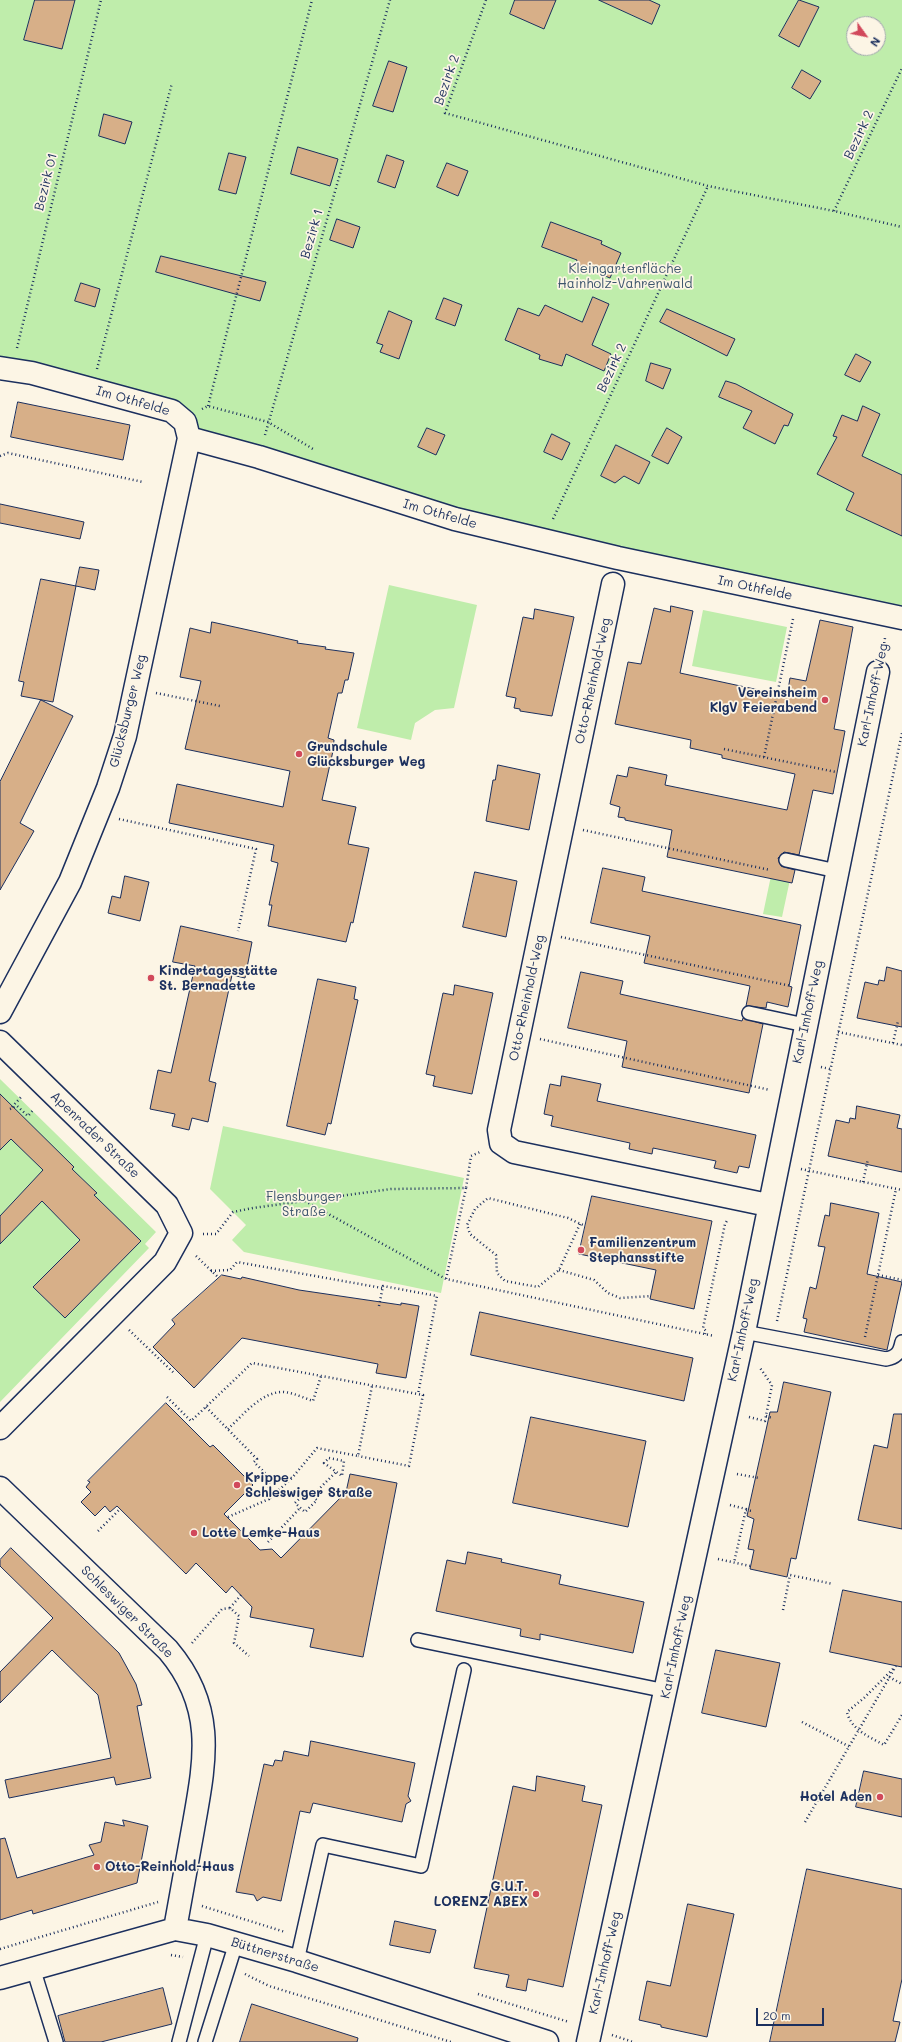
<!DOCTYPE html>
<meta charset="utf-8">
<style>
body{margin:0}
#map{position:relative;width:902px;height:2042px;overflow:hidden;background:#fcf5e5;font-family:Mali,sans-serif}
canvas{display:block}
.north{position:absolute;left:846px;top:16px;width:40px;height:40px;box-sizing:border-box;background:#fcf5e5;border:1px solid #a2a6af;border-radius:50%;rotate:123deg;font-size:11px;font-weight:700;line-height:16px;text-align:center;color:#1b2f5e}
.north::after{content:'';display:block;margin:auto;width:14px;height:18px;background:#d1495b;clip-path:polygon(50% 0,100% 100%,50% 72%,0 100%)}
.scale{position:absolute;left:756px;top:2008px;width:68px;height:18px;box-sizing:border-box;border:2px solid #1b2f5e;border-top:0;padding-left:5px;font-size:12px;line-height:14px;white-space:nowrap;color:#1b2f5e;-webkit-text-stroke:3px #fcf5e5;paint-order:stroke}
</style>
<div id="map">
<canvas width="902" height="2042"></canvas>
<div class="north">N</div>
<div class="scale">20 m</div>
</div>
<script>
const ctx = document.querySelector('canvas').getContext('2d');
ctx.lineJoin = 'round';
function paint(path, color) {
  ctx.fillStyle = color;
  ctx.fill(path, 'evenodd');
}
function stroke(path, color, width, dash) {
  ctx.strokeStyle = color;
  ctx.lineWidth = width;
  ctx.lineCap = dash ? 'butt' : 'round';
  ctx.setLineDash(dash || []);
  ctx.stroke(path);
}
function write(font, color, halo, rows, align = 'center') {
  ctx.font = font + ' Mali,sans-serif';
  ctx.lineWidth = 3.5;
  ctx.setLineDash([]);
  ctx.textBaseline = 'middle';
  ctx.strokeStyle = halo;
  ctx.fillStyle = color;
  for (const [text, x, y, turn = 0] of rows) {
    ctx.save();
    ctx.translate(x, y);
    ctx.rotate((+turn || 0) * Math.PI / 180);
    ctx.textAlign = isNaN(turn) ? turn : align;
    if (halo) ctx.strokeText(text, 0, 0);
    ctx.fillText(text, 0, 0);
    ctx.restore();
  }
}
const green = new Path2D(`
 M0 0H902V618L618 558 189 438 185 422 0 368ZM854 24H878V48H854Z
 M389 585 477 605 454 708 435 710 415 723 411 740 357 728Z
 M703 610 787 627 776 682 692 666Z
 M772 871 791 875 782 917 763 914Z
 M0 1079 156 1232 145 1244 149 1248 0 1402Z
 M223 1126 464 1178 441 1293 244 1252 232 1240 246 1225 210 1189Z`);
const building = new Path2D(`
 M35 0H75L62 49 24 40Z
 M515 0H556L544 29 510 14Z
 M599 0H649L660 5 652 24Z
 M799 0 819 7 799 47 779 36Z
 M389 61 407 67 393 112 373 106Z
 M802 70 821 81 810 99 792 88Z
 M104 114 132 122 125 144 99 136Z
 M298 147 338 159 330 186 291 174Z
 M229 153 246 157 236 194 219 190Z
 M387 155 404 161 395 188 378 182Z
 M447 163 468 171 458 196 437 187Z
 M337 219 360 227 353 248 330 240Z
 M551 222 602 241 601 244 621 253 610 278 576 264 577 260 542 247Z
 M161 256 266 282 260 301 156 272Z
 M81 283 100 289 95 307 75 301Z
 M593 297 609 304 592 345 611 354 604 371 566 354 562 366 539 359 540 355 505 340 518 308 539 316 545 305 582 322Z
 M444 298 462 305 455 326 436 319Z
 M667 309 735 339 727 356 660 322Z
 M389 311 412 321 399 359 380 352 383 345 377 343Z
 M856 354 871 362 860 382 845 375Z
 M651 363 671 369 663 389 646 381Z
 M726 381 736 384 793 414 788 426 784 425 775 444 743 428 752 411 719 397Z
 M18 402 130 425 123 460 11 437Z
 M863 406 880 414 862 456 902 475V536L846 510 854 493 817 474 837 437 833 436 842 415 857 421Z
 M427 428 445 435 436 455 418 447Z
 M667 428 682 437 668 464 652 456Z
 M552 434 570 443 562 460 544 452Z
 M616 445 650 462 639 484 624 476 615 483 601 476Z
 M0 504 84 522 80 539 0 523Z
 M80 567 99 570 95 590 76 586Z
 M41 579 76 586 53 702 21 696 24 682 19 681Z
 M671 606 693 611 680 673 787 696 790 678 806 681 820 620 853 627 834 729 845 731 833 794 813 790 799 855 784 852 778 858 781 866 795 870 792 883 667 857 672 830 625 820V818L618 817 620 807 610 804 617 775 627 777 629 767 667 775 665 785 787 810 795 774 722 758V755L690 748 691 740 615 724 628 662 641 664 654 608 670 612Z
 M535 609 574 617 552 716 520 711V709L514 708 516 698 506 696 523 617 533 619Z
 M212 622 298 641 297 643 326 647 325 649 354 653 348 680H345L342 693H338L328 738 334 740 333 751 322 800 356 807 348 844 369 848 353 923 351 922 346 942 268 926 272 905H269L278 863 271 861 274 845 169 823 177 784 283 807 290 771 185 749 201 681 180 677 190 628 210 633Z
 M41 700 73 716 20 823 34 831 0 890V782Z
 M498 765 540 774 529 830 486 821 493 780H495Z
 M603 868 645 877 642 891 801 925 789 986 792 987 788 1007 767 1002 766 1008 746 1006 750 986 644 963 650 936 591 923Z
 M475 872 517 881 506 937 463 927Z
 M125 876 149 882 140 921 108 913 112 896 120 898Z
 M181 926 252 942 245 978 232 975 209 1081 216 1083 208 1122 192 1118 189 1130 172 1126 175 1114 150 1109 158 1070 171 1073 195 966 173 962Z
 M887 967 902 971V1027L857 1018 865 982 878 985 879 980 884 981Z
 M581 972 623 981 620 994 742 1021 743 1018 763 1024 749 1093 622 1067 627 1041 568 1028Z
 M318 979 356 987 354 999 358 1000 331 1124 328 1123 325 1135 287 1126Z
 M455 985 493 993 472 1094 433 1086 435 1076 426 1074 443 993 453 995Z
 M562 1076 601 1084 597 1101 756 1135 749 1168 739 1166 737 1173 714 1168 716 1161 653 1148 652 1154 629 1149 630 1143 551 1126 553 1116 544 1114 547 1098 550 1084 560 1086Z
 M0 1094 74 1167 72 1169 97 1193 94 1195 141 1241 65 1318 33 1287 80 1240 42 1201 0 1244V1216L43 1170 11 1139 0 1150Z
 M857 1106 900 1115 897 1128 902 1129V1172L828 1156 836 1120 849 1123 850 1118 855 1119Z
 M592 1196 712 1221 694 1309 650 1299 656 1270 579 1254Z
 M831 1203 879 1213 867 1274 902 1282 887 1350 804 1332 807 1319 803 1318 810 1287 816 1289 825 1247 818 1246 825 1215 829 1216Z
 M222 1275 241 1279 242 1277 299 1290 401 1305V1303L419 1306 406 1378 376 1373 378 1364 242 1338 194 1388 153 1347 175 1324 172 1320Z
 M480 1312 693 1358 684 1401 471 1355Z
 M784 1382 831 1392 796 1559 791 1558 787 1577 750 1569 754 1550 748 1549 754 1519 747 1516 770 1412H777Z
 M166 1403 210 1447 213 1445 253 1485 224 1514 260 1550 272 1549 281 1558 346 1492 350 1474 397 1483 363 1657 310 1647 314 1629 250 1617 252 1607 232 1586 226 1593 196 1563 186 1574 117 1506 110 1512 105 1506 95 1516 81 1502 91 1492 86 1487 90 1482 88 1481Z
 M894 1414H902V1529L858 1520 874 1445 887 1448Z
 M531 1417 646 1441 628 1527 513 1503Z
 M11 1548 119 1653 136 1684 142 1705 137 1706 151 1778 116 1785 114 1777 9 1798 5 1780 111 1758 98 1695 52 1650 0 1703V1672L53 1618 0 1566V1560Z
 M468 1552 502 1559 501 1562 561 1575 559 1584 644 1602 633 1653 540 1634V1640L520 1636 521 1629 436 1611 447 1560 465 1564Z
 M843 1590 902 1602V1667L830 1652Z
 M716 1650 780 1663 766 1727 702 1713Z
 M311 1741 415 1763 408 1796 411 1801 406 1804 402 1822 313 1803 310 1813 300 1811 281 1901 263 1897 257 1901 254 1895 236 1892 264 1764 273 1766 275 1760 282 1761 284 1751 308 1756Z
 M864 1771 902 1779V1817L856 1807Z
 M537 1776 585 1786 582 1801 602 1805 563 1987 528 1979 526 1991 506 1987 509 1975 474 1968 513 1786 535 1791Z
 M123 1820 148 1826 137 1883 33 1914 32 1910 0 1920V1839L5 1838 17 1878 94 1855 89 1845 101 1842 105 1822 124 1826Z
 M807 1869 902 1889V1979L893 2021 900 2022 895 2042H770Z
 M688 1904 734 1914 707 2037 661 2027V2025L639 2020 647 1981 670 1986Z
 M395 1921 436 1930 430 1953 390 1945Z
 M163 1988 172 2024 101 2042H65L58 2016Z
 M252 2004 358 2038 357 2042H240Z`);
const path = new Path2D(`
 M486 0 445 113 708 186 834 211 902 227
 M834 211 902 68
 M17 348 101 0
 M97 369 172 83
 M208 406 312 0
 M202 409 208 406 268 422 313 449
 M265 435 390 0
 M0 456 8 453 143 482
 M553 519 708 186
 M883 651 885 638
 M156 693 220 706
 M724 749 836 772
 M764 757 793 619
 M119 819 256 849 238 931
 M583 830 770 870
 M561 937 791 986
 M838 1032 902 1045
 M540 1039 770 1090
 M893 1043 898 1021
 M821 1067 830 1069
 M12 1107 21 1097
 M10 1109 17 1106 28 1116 34 1109
 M801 1169 902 1190
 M863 1182 868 1159
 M466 1188 446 1279 714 1336
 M305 1201 446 1279
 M580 1224 559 1270 538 1287 505 1281 497 1273 496 1255 470 1234 467 1225 475 1209 488 1198 568 1218 585 1226
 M203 1234H216L233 1212 253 1208 391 1189 466 1188 471 1156 480 1152
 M196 1256 219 1278
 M559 1270 594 1280 608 1293 620 1298 651 1296
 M211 1271 230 1270 237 1262 382 1288
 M878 1275 902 1280
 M379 1306 383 1286 437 1296 418 1394
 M777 1321 902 733
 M129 1330 175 1374
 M705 1334 706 1331 703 1328 725 1224 728 1219
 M865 1337 896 1189
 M167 1397 191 1421 252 1363 423 1395 409 1466 358 1456
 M206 1407 257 1459 254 1462 269 1477 292 1478 317 1448 358 1456 372 1386
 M766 1416 772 1418
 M749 1417 765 1421 772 1385 760 1368
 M228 1429C243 1415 262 1391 284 1392 294 1393 304 1398 313 1401L321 1376
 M329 1458 344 1461 342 1476 324 1463Z
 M737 1474 759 1478
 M307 1491 317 1500 305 1512 295 1503Z
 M312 1496 336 1472
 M270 1498 292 1478
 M730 1505 746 1509 734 1563
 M746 1510 752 1511
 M228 1517 269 1499V1477
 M98 1531 120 1509
 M268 1542 300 1508
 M718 1559 750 1566
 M241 1595 230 1608 239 1616 234 1643 249 1656
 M783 1610 790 1575 833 1584
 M192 1643 222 1609 230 1608
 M893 1669 864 1698 847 1712C851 1730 870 1737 884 1745L902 1715
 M889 1677 902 1684
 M802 1722 850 1747
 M805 1822 896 1666
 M202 1906 285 1932
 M0 1949 158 1902
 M171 1955 183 1957
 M245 1974 269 1986 451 2042
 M478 1994 569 2022
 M612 2035 633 2042`);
const lane = new Path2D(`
 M786 860 837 871
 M749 1013 805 1025
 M744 1332 886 1359C897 1357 900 1352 902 1342
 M418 1640 666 1691
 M297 1961 323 1845 421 1866 464 1670
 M33 1968 56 2042
 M179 2042 207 1935
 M205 2042 236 1943`);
const street = new Path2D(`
 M0 368 32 373 172 411 185 422 189 438 125 736 108 788 70 882 0 1012
 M189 438 259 457 455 519 618 558 902 618
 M613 584 499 1130 501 1143 514 1152 768 1205
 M0 1042 167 1205 181 1233 165 1262 0 1428
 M0 1488 168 1650C217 1708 205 1761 193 1829 187 1862 181 1896 175 1929
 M0 1978 175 1929 207 1935 297 1961 547 2042
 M588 2042 744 1332 878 672`);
const markers = [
 [825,700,4,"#d1495b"],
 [299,754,4,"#d1495b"],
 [151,978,4,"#d1495b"],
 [581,1250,4,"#d1495b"],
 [237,1485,4,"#d1495b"],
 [194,1533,4,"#d1495b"],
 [880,1797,4,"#d1495b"],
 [97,1867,4,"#d1495b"],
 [536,1894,4,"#d1495b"]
];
const streetNames = [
 ["Bezirk 2",447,80,-71],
 ["Bezirk 2",859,135,-65],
 ["Bezirk 01",46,182,-76],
 ["Bezirk 1",312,234,-74],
 ["Bezirk 2",612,368,-65],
 ["Im Othfelde",133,401,16],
 ["Im Othfelde",440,514,16],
 ["Im Othfelde",755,588,12],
 ["Otto-Rheinhold-Weg",593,681,-78],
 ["Karl-Imhoff-Weg",873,695,-78],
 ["Glücksburger Weg",128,711,-76],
 ["Otto-Rheinhold-Weg",527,998,-78],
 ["Karl-Imhoff-Weg",808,1012,-78],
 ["Apenrader Straße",95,1135,44],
 ["Karl-Imhoff-Weg",743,1330,-78],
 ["Schleswiger Straße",127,1612,45],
 ["Karl-Imhoff-Weg",676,1647,-78],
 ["Büttnerstraße",275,1955,17],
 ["Karl-Imhoff-Weg",605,1963,-77]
];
const parkNames = [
 ["Kleingartenfläche",625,269],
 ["Hainholz-Vahrenwald",625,284],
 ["Flensburger",304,1197],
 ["Straße",304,1212]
];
const poiNames = [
 ["Vereinsheim",817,693,"right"],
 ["KlgV Feierabend",817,708,"right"],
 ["Grundschule",307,747],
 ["Glücksburger Weg",307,762],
 ["Kindertagesstätte",159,971],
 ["St. Bernadette",159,986],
 ["Familienzentrum",589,1243],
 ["Stephansstifte",589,1258],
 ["Krippe",245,1478],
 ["Schleswiger Straße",245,1493],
 ["Lotte Lemke-Haus",202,1533],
 ["Hotel Aden",872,1797,"right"],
 ["Otto-Reinhold-Haus",105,1867],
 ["G.U.T.",528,1887,"right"],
 ["LORENZ ABEX",528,1902,"right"]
];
paint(green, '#bfedab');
paint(building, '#d7af88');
stroke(building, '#1b2f5e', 1);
stroke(lane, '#1b2f5e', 16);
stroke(street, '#1b2f5e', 25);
stroke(path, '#1b2f5e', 2.5, [1, 3]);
stroke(lane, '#fcf5e5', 13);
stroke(street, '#fcf5e5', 22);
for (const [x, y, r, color] of markers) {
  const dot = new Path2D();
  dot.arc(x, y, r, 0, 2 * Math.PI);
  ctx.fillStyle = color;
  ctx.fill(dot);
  stroke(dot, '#fcf5e5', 1.5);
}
write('13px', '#1b2f5e', '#fcf5e5', streetNames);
write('13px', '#3c556d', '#fcf5e5', parkNames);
write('bold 13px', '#1b2f5e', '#fcf5e5', poiNames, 'left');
</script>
